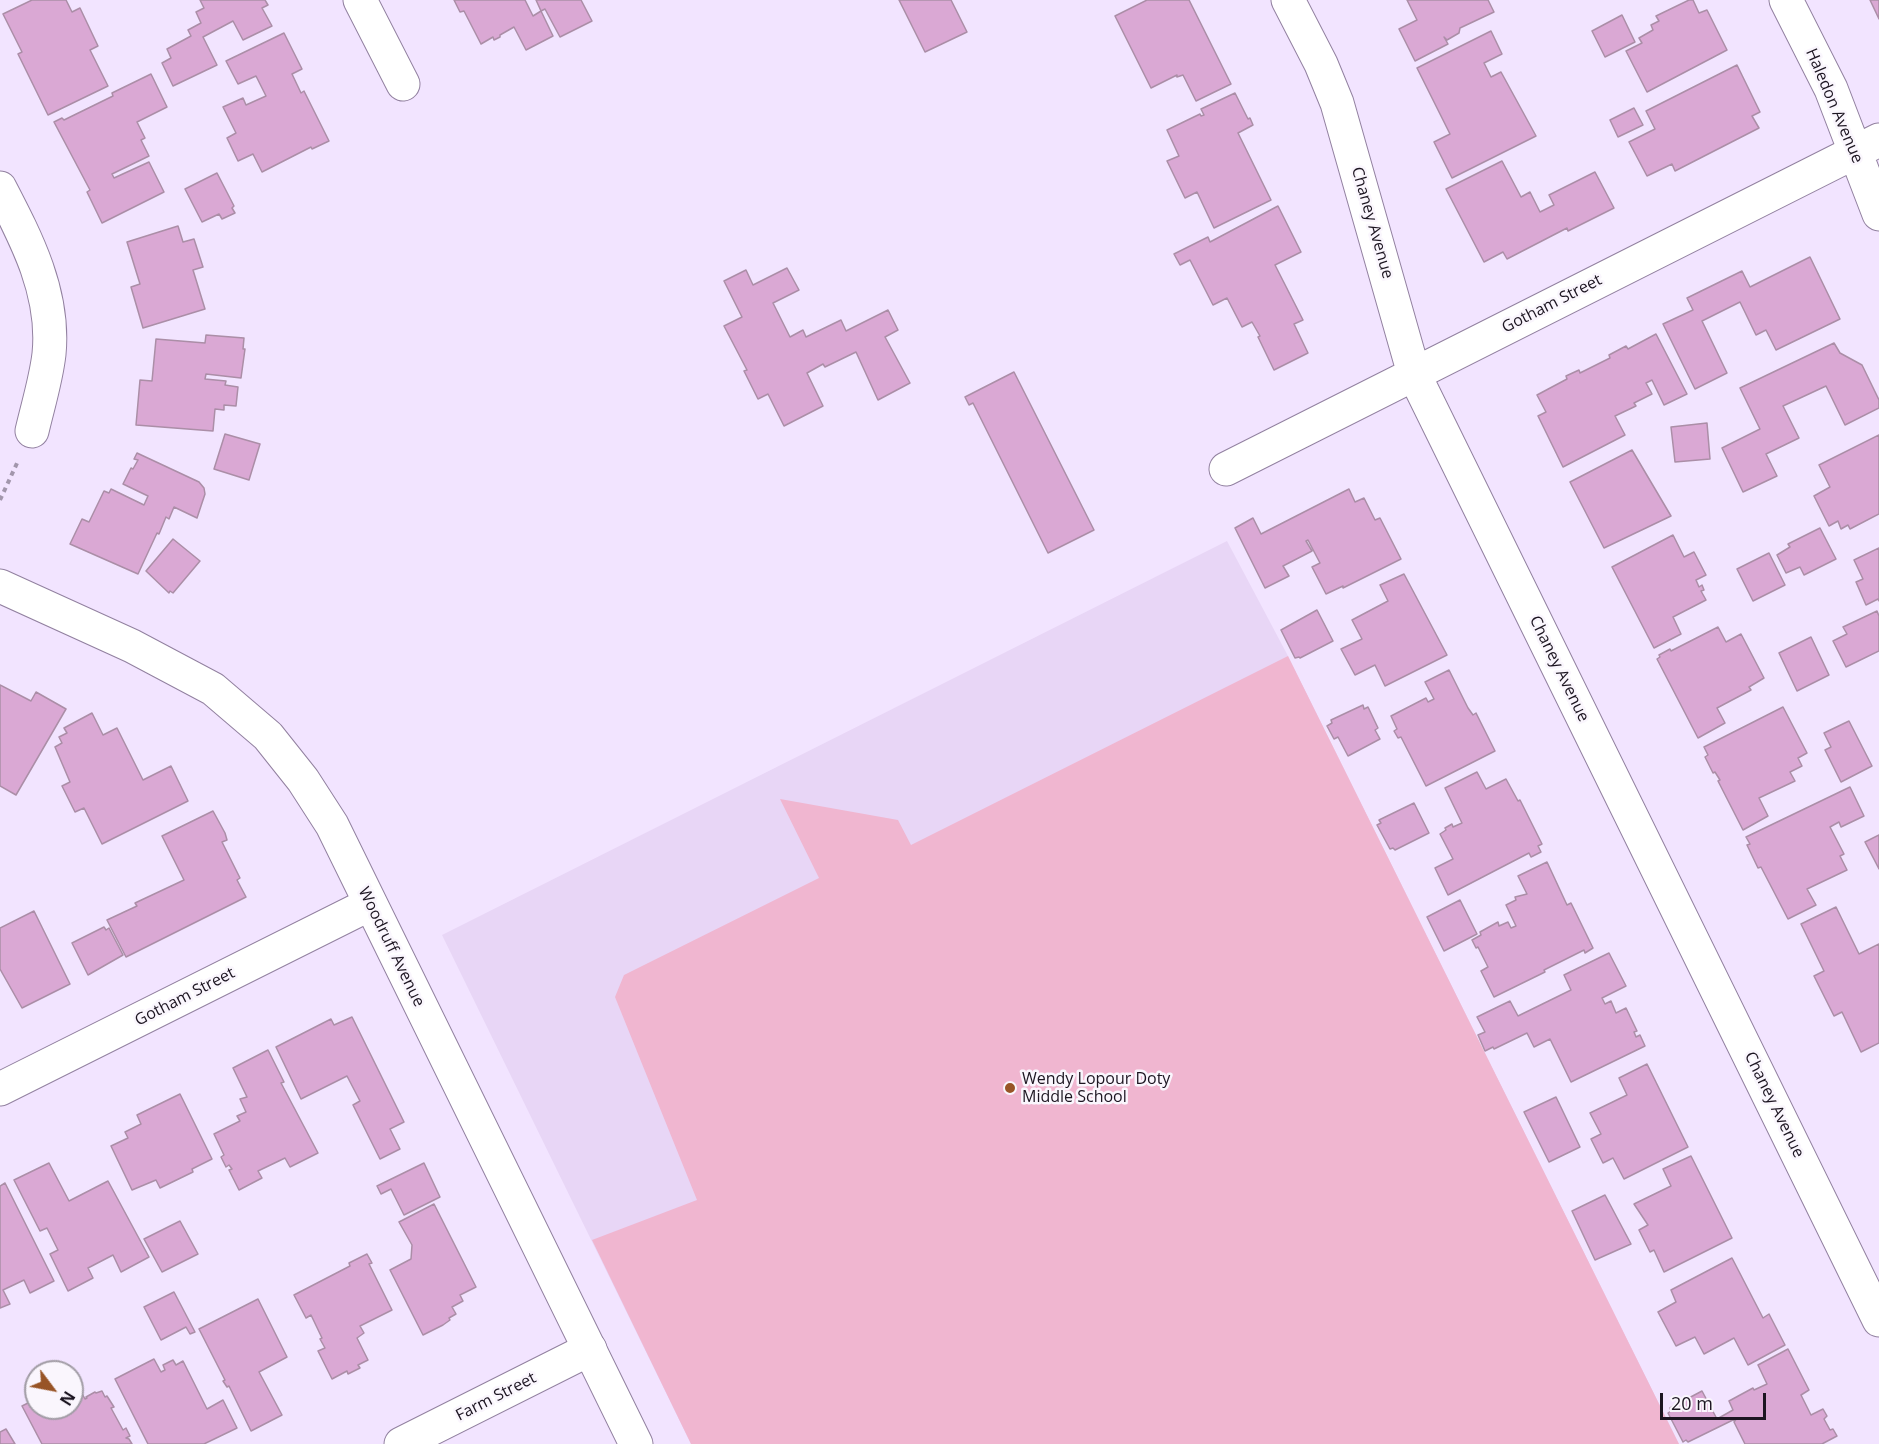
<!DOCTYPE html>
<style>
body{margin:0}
#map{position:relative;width:1879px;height:1444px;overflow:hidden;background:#f2e4ff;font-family:"Open Sans",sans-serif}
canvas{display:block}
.north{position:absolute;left:24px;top:1360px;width:60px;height:60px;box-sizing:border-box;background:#faf6fd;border:2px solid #a19ca5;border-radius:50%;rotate:122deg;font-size:16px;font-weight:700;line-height:24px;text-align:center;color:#1c1521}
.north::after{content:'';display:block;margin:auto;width:21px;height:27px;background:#985426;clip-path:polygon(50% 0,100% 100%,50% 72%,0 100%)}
.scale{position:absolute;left:1660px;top:1393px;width:106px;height:27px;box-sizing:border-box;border:3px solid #1c1521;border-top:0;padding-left:8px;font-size:18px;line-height:21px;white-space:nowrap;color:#1c1521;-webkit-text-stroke:4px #faf6fd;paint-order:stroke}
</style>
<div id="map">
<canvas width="1879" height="1444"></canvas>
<div class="north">N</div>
<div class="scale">20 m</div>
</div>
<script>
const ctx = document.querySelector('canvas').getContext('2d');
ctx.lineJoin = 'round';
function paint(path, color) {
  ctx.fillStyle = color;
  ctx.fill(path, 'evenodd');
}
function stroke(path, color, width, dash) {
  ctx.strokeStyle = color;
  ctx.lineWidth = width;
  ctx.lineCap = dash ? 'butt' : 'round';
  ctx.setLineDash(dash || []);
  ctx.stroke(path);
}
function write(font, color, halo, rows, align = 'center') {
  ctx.font = font + ' "Open Sans",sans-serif';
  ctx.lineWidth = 5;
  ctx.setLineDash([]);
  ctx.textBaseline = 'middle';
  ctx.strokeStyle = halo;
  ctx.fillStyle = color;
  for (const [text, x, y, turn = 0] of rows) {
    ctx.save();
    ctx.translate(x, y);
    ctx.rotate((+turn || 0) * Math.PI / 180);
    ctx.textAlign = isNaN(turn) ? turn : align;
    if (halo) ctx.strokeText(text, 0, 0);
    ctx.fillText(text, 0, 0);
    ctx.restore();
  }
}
const built = new Path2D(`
 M1227 541 1288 656 1679 1444H691L442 935Z`);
const green = new Path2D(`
 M1288 656 1679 1444H691L592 1240 697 1200 615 997 624 975 819 878 780 799 898 820 911 845Z`);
const building = new Path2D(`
 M32 0H66L72 12 80 8 98 46 90 50 108 86 48 115 18 54 22 52 3 14Z
 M200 0H265L268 5 262 8 272 26 243 40 233 21 203 37 217 65 173 86 162 63 171 58 167 49 191 36 188 30 201 23 196 12 204 8Z
 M454 0H525L533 16 541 11 553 36 526 50 514 27 500 35V37L494 40 493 37 481 44 464 11 460 12Z
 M536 0H581L592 21 560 37 545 9 541 11Z
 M899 0H951L967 32 925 52Z
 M1147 0H1189L1231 84 1196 101 1183 75 1177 77V75L1151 88 1115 16Z
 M1407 0H1488L1494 12 1460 28 1459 33 1447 40 1444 37 1448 44 1415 61 1399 29 1417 20Z
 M1689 0H1693L1699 13 1707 10 1727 50 1647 92 1626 51 1642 43 1639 38 1653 30 1651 25 1659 21 1656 16Z
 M1870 0H1879V19Z
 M1622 15 1635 42 1605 57 1592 31Z
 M1491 31 1502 54 1484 63 1491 77 1501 72 1536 136 1452 178 1434 142 1450 134 1417 68Z
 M284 33 302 69 292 74 301 93 304 91 329 141 312 149 311 147 262 172 253 154 238 161 227 138 236 133 223 107 243 98 246 105 266 96 256 76 238 84 226 61Z
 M1737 65 1760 112 1752 116 1759 128 1675 171 1672 164 1647 176 1629 142 1655 129 1646 111Z
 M151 74 167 107 137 122 145 138 141 140 149 156 112 174 114 178 149 162 164 192 102 223 87 192 90 190 54 122 62 118 64 120 113 96 112 93Z
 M1235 93 1248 119 1250 118 1253 125 1238 133 1271 200 1214 228 1197 192 1185 198 1167 161 1179 156 1167 130 1200 114 1201 116 1204 115 1201 109Z
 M1634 108 1643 125 1618 137 1610 120Z
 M1502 161 1521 197 1530 192 1540 212 1554 205 1549 195 1595 172 1614 208 1568 231 1567 228 1507 259 1503 252 1484 262 1446 189Z
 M217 173 234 206 232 208 235 213 222 219 219 214 202 222 185 189Z
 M1278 206 1301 252 1275 265 1303 320 1294 324 1308 353 1274 370 1258 337 1260 336 1252 322 1242 327 1227 298 1213 305 1190 260 1180 265 1174 254 1208 237 1210 242Z
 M178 226 183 242 194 239 203 267 193 270 205 309 143 328 131 287 140 284 127 242Z
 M1810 257 1840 319 1776 350 1766 330 1756 335 1740 302 1702 321 1727 373 1695 389 1663 324 1693 310 1687 298 1742 271 1750 287Z
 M787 268 799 290 773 303 790 337 803 330 806 337 841 320 846 331 888 310 898 330 885 337 910 383 878 400 856 352 825 367 823 364 807 373 823 406 784 426 768 394 758 399 744 371 747 370 724 326 742 317 724 281 746 270 753 285Z
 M1656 334 1687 394 1664 405 1652 380 1646 383 1652 394 1634 403 1636 406 1615 416 1625 435 1563 467 1538 416 1546 412 1537 395 1567 379 1566 376 1579 370 1580 373 1610 358 1609 355 1626 346 1628 349Z
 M206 335 244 338 243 349H245L241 378 206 374 205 379 226 381 225 385 238 387 236 406 224 405V410L215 409 213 431 136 425 140 380 152 381 156 339 205 343Z
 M1834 343 1840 353 1862 365 1879 400V408L1845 425 1826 386 1783 406 1799 438 1766 454 1777 476 1743 492 1722 448 1760 429 1740 388Z
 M1014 372 1094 530 1048 553 973 403 969 405 965 397Z
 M1707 423 1710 459 1675 462 1671 427Z
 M225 434 260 444 249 480 214 469Z
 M1879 435V514L1850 529 1848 525 1841 529 1838 521 1829 526 1814 496 1830 487 1819 465Z
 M1632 450 1671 516 1604 548 1570 482Z
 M137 453 199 482 204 488 205 494 197 518 174 507 169 519 166 517 159 534 157 533 138 574 70 544 82 519 89 522 104 491 109 493 111 489 144 505 148 496 123 484 131 468 133 469 138 460 134 459Z
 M1349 489 1355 502 1364 498 1375 520 1380 518 1401 559 1343 588V586L1326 594 1312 567 1320 563 1308 540 1306 541 1312 551 1283 566 1289 576 1265 588 1235 528 1253 518 1261 534Z
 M1820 528 1836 559 1804 575 1800 567 1786 573 1777 555 1790 547 1788 544Z
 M1673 535 1684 557 1694 552 1706 575 1696 580 1699 587 1702 585 1704 590 1701 591 1706 600 1673 617 1681 634 1654 648 1612 567Z
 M173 539 200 561 173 593 170 591 169 593 146 571Z
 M1879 548V601L1878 599 1866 605 1856 582 1863 579 1854 560Z
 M1769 553 1785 585 1753 601 1737 569Z
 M1404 574 1447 655 1385 686 1375 665 1355 675 1341 649 1362 639 1352 620 1388 601 1380 585Z
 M1317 610 1333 641 1300 658 1299 657 1295 658 1281 630Z
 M1877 611 1879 616V651L1846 667 1833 641 1847 634 1843 627Z
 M1718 627 1726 642 1741 634 1764 678 1749 687 1751 690 1717 708 1725 723 1698 738 1657 659 1660 657 1659 655 1670 649 1671 651Z
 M1811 637 1829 675 1797 691 1779 653Z
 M1449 670 1468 708 1473 715 1476 713 1495 751 1426 786 1401 737 1398 738 1394 731 1397 729 1391 716 1426 698 1428 702 1434 699 1425 682Z
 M0 685 31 701 36 692 66 709 16 795 0 786Z
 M1363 705 1364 709 1368 707 1378 728 1375 730 1380 739 1348 756 1338 737 1334 739 1327 726 1332 723 1331 720Z
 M1783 707 1807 753 1798 758 1802 766 1790 772 1795 781 1759 798 1768 816 1743 830 1718 781 1720 780 1715 772 1713 773 1705 757 1708 755 1704 747Z
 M92 713 103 735 117 728 143 780 171 766 188 801 102 844 84 808 75 812 62 786 70 782 55 747 62 743 59 737 67 733 64 728Z
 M1849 721 1872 766 1841 782 1825 750 1831 747 1824 733Z
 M1477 772 1486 789 1506 779 1518 801 1520 800 1542 844 1538 846 1541 852 1531 857 1529 853 1448 895 1435 868 1453 859 1440 834 1446 830 1445 828 1452 824 1453 827 1462 823 1445 788Z
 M1850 787 1864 816 1841 827 1839 822 1830 827 1844 854 1840 856 1847 870 1807 889 1816 905 1788 919 1761 867 1758 868 1747 845 1750 844 1746 837Z
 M1414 803 1429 833 1395 850 1393 848 1390 849 1377 825 1381 823 1379 820Z
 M213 811 225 833 227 840 222 842 240 878 237 880 246 897 126 957 107 920 137 906 135 903 184 880 162 836Z
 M1879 835V869L1865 842Z
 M1547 862 1567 905 1571 903 1593 948 1585 953 1584 950 1544 970 1545 972 1494 997 1481 971 1488 967 1478 947 1476 948 1472 940 1481 935 1480 932 1498 922 1499 926 1508 922 1511 928 1516 926 1506 905 1516 900 1515 897 1527 894 1518 876Z
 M1460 900 1477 934 1444 951 1427 917Z
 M1836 907 1859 954 1879 944V1043L1861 1052 1842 1012 1834 1016 1814 976 1824 971 1801 924Z
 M34 911 70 984 22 1008 0 969V928Z
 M104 927 106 930 109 928 123 955 88 975 72 943Z
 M1609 953 1626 986 1602 998 1605 1004 1611 1001 1616 1013 1626 1008 1637 1031 1634 1032 1636 1037 1640 1035 1645 1046 1571 1082 1550 1039 1534 1047 1527 1033 1494 1049 1493 1047 1485 1051 1478 1035 1485 1032 1477 1017 1510 1001 1518 1016 1571 990 1564 975Z
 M352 1017 404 1122 390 1129 400 1149 380 1159 353 1105 360 1101 347 1076 301 1099 276 1047 331 1019 334 1025Z
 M268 1050 284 1082 281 1083 318 1153 290 1167 285 1158 258 1171 262 1178 239 1190 229 1170 232 1169 229 1165 226 1167 221 1157 224 1155 214 1134 240 1121 237 1116 246 1112 240 1099 247 1097 233 1068Z
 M1647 1064 1688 1147 1624 1179 1613 1158 1603 1163 1591 1139 1601 1134 1590 1113 1627 1095 1619 1078Z
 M180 1094 212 1159 192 1169 193 1172 160 1188 156 1180 132 1190 111 1146 128 1138 125 1132 141 1124 137 1115Z
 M1556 1097 1580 1147 1549 1162 1524 1112Z
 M1691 1156 1732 1238 1664 1272 1654 1250 1650 1252 1639 1230 1648 1225 1634 1204 1671 1186 1663 1169Z
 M49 1163 69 1201 108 1181 149 1257 121 1272 113 1255 88 1268 93 1278 68 1291 50 1254 58 1250 47 1228 40 1231 14 1180Z
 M424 1163 440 1197 404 1215 391 1189 381 1194 377 1186Z
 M5 1183 54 1281 30 1293 24 1280 3 1290 10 1304 0 1308V1186Z
 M1605 1195 1631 1244 1595 1260 1572 1211Z
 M434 1204 476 1287 460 1295 463 1301 452 1307 456 1314 449 1318 450 1320 443 1325 423 1335 390 1270 411 1259 412 1245 399 1222Z
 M180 1221 198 1254 162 1272 144 1239Z
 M367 1254 372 1263 369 1264 392 1310 360 1326 364 1333 357 1338 368 1360 358 1365 360 1368 348 1374 347 1371 332 1379 318 1351 325 1348 320 1339 322 1338 311 1315 306 1318 294 1295 350 1266 349 1263Z
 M1732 1258 1763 1318 1769 1314 1785 1345 1748 1365 1734 1338 1704 1354 1695 1337 1676 1346 1658 1312 1676 1302 1671 1290Z
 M174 1292 195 1332 190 1334 186 1327 161 1340 144 1307Z
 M258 1299 287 1357 259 1372 282 1415 251 1431 229 1386 227 1387 223 1381 225 1380 199 1329Z
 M1788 1349 1809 1390 1801 1395 1811 1415 1823 1409 1827 1416 1824 1419 1830 1430 1833 1429 1837 1436 1822 1444H1745L1734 1422 1737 1418 1688 1442 1686 1440 1683 1442 1668 1413 1671 1411 1670 1408 1702 1391 1717 1419 1733 1410 1729 1401 1753 1388 1754 1390 1767 1384 1758 1365Z
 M154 1359 161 1372 165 1370 163 1365 173 1360 176 1365 183 1361 207 1409 223 1400 237 1428 204 1444H148L115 1379Z
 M74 1379 85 1399 87 1398 86 1397 95 1392 96 1393 102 1391 105 1397 107 1396 114 1407 111 1408 123 1430 126 1428 130 1436 126 1438 129 1439 132 1444H42L22 1406 36 1399V1408H72V1380Z
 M6 1429 15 1444H0V1432Z`);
const path = new Path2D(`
 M0 500 18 461`);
const minor = new Path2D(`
 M360 0 403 84
 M1288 0 1321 64 1337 103 1414 374 1879 1320
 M1786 0 1831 89 1879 214
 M0 188C27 240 55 294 49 354 46 380 38 405 32 431
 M1226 469 1879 140
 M0 1089 370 904
 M401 1444 590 1349`);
const tertiary = new Path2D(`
 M0 586 132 646 213 689 268 736 303 780 332 825 636 1444`);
const markers = [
 [1010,1088,6,"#985426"]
];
const streetNames = [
 ["Haledon Avenue",1834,106,67],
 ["Chaney Avenue",1372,223,74],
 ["Gotham Street",1552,304,-27],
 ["Chaney Avenue",1559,669,64],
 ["Woodruff Avenue",391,947,64],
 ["Gotham Street",185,997,-27],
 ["Chaney Avenue",1774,1105,64],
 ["Farm Street",496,1397,-27]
];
const poiNames = [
 ["Wendy Lopour Doty",1022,1079],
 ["Middle School",1022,1097]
];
paint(built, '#e8d6f6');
paint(green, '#f0b6d0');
paint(building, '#daa8d4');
stroke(building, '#ab8ea7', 1.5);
stroke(minor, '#9281a0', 35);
stroke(tertiary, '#9281a0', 35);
stroke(path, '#a296ac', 4, [4.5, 4.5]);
stroke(minor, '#fff', 33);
stroke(tertiary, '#fff', 33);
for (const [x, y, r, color] of markers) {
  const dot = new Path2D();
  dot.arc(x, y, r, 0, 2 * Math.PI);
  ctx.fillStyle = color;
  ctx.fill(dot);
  stroke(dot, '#faf6fd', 2);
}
write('16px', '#1c1521', '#faf6fd', streetNames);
write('16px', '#1c1521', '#faf6fd', poiNames, 'left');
</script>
